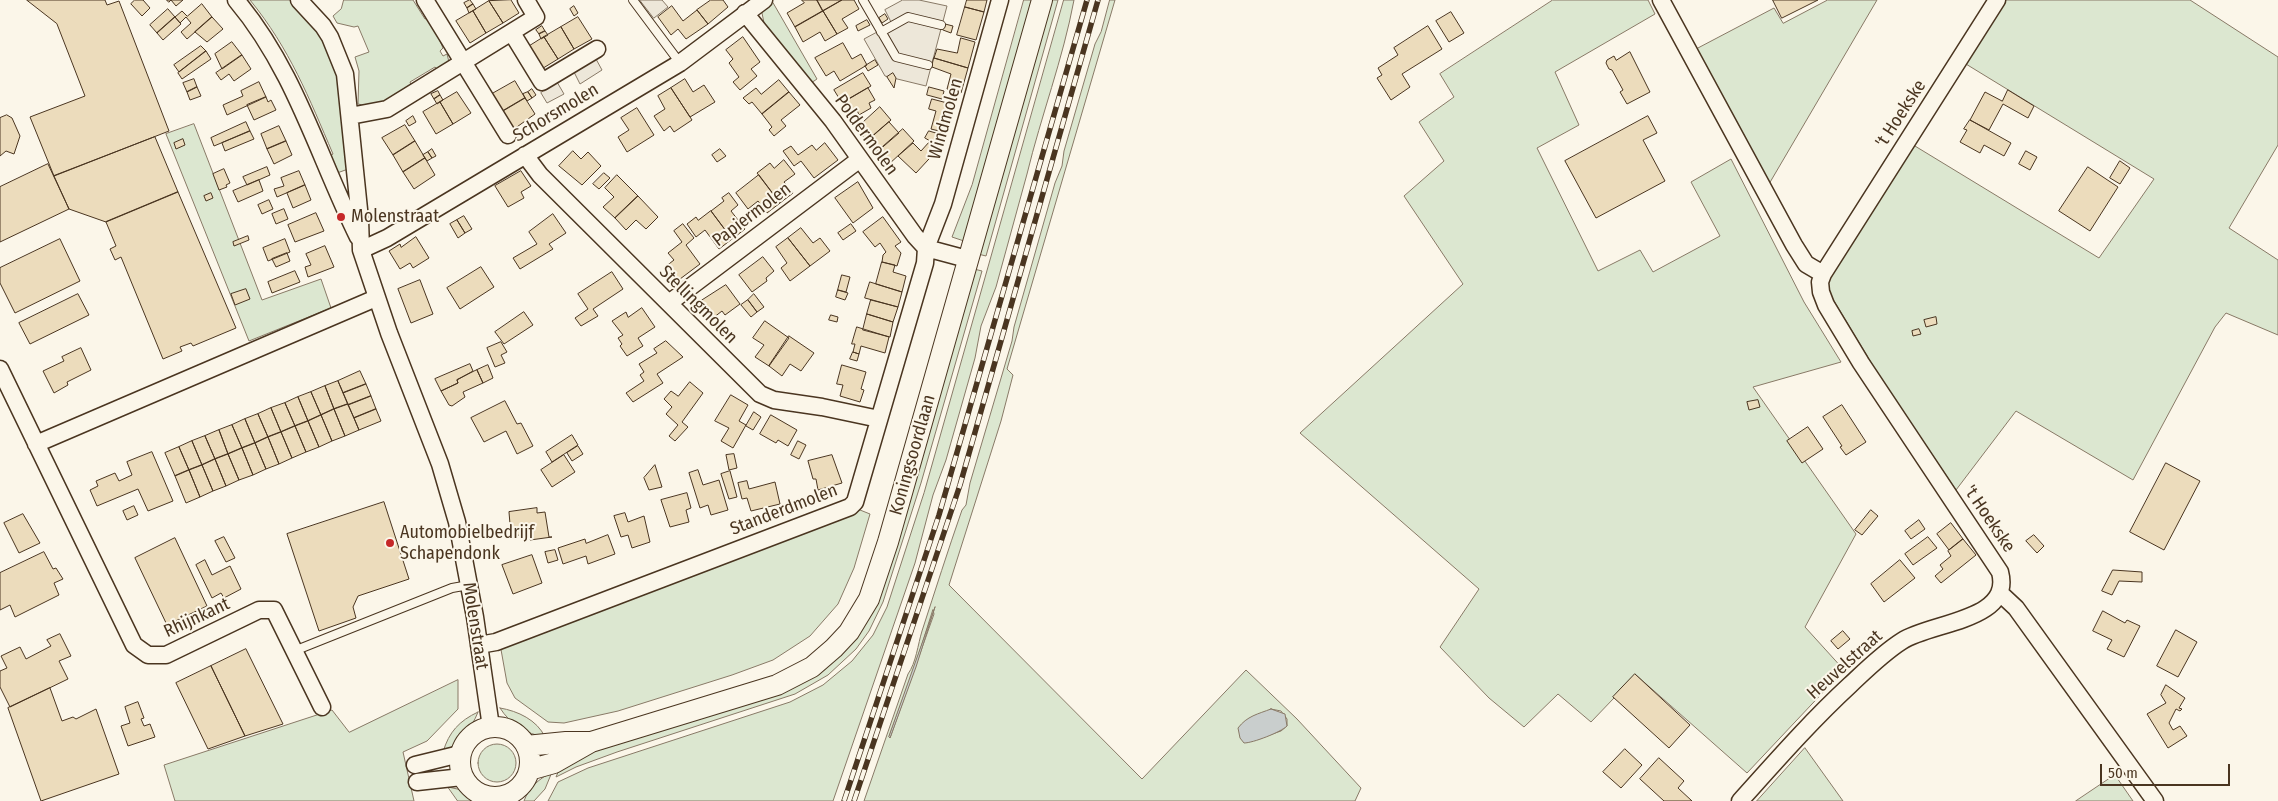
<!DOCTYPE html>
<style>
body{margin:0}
#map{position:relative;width:2278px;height:801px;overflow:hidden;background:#fbf6e9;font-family:"Fira Sans Condensed",sans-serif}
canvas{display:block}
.scale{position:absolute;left:2100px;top:764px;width:130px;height:22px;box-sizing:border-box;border:2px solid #4a3520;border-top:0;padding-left:6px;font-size:15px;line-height:18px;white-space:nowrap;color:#4a3520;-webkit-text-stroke:4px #fbf6e9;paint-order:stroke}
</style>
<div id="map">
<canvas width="2278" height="801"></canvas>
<div class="scale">50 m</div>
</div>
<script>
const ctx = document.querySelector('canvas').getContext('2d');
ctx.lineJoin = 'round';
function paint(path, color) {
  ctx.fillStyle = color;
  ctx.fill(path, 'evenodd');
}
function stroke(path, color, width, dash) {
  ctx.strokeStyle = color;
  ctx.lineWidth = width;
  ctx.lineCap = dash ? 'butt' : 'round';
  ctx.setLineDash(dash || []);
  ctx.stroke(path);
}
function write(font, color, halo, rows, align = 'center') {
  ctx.font = font + ' "Fira Sans Condensed",sans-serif';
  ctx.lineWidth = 4;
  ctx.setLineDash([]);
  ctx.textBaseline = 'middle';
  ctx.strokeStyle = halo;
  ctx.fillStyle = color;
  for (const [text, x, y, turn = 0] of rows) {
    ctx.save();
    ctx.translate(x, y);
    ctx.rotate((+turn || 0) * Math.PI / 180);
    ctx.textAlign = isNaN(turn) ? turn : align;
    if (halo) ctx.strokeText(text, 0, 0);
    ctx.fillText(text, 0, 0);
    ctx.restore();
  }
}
const green = new Path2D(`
 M250 0H292L314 21 338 65 351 168 337 173 330 156 333 154C309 98 290 49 250 0Z
 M344 0H413L425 19 430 17 443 48 440 51 443 56 447 54 449 62 439 71 435 67 410 82 412 87C395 96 376 109 358 104L359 71 355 57 369 52 358 26 354 27 337 23 333 16 341 9Z
 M1024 0H1032L964 241 952 237 972 185Z
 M1049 0H1058L986 256 978 254Z
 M1064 0H1074C1063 59 1041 116 1027 174L996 287 981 326 975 358 946 460 933 495 915 563 833 801H548L558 782 588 768 790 702 823 685 852 661 873 635 887 607 924 493Z
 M1110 0H1115L1007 369 1013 375 1001 421 949 585 1142 779 1246 670 1297 719 1361 788 1355 801H864L908 674C916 663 918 644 922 631 935 591 948 550 962 510L966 505 970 483 1012 341 1014 327 1055 183 1062 166 1064 151 1095 44 1101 32ZM933 610 934 614 890 738 889 737 915 666ZM1271 709 1281 711 1287 719V726L1281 731 1258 739Z
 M1553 0H1648L1655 14 1555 72 1579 125 1537 148 1598 271 1640 250 1653 272 1720 236 1691 182 1731 159 1804 302 1841 362 1753 387 1856 534 1805 627 1844 670 1747 773 1636 675 1591 722 1558 694 1524 727 1489 698 1440 647 1479 589 1300 433 1463 284 1404 196 1444 161 1419 122 1454 97 1440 74Z
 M1828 0H1877L1769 184 1696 49 1774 8 1783 23Z
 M1999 0H2190L2278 57V145L2229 228 2278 260V335L2226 313 2215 327 2133 480 2016 411 1956 490 1878 374 1825 286 1910 143 2099 258 2154 179 1961 61Z
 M772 1 817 79 811 83 764 23 762 13Z
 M194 124 262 300 321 279 331 308 249 341 166 134Z
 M974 269 982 271 921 483 883 602 869 631 856 649 828 675 795 694 617 752 576 767 556 777 559 770 577 757 818 674C844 655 862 633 876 605Z
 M860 510 870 514 854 568 838 604 810 636 773 660 732 675 618 711 564 723 548 722 515 698 507 683 500 644 606 606Z
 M458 680V709L427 741 403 752 414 801H175L164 765 332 710 349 732Z
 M500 708C518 711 537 720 545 737 526 734 510 724 500 708Z
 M478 712C471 730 460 743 443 752 449 732 459 721 478 712Z
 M478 763a19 19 0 1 1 38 0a19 19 0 1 1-38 0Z
 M1805 748 1843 801H1757Z
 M552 772 545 789 534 801H524C529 787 539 779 552 772Z
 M2115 775 2133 801H2076Z
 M448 787 462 790 476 801H458Z`);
const parking = new Path2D(`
 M640 0H662L668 7 654 18Z
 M903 0H919L947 6 926 86 885 76 864 39 892 24 885 10Z
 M596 59 602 70 580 84 574 72Z
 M557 82 564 94 547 103 541 93Z`);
const water = new Path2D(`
 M935 607 916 667 890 738 889 737Z
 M1271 709 1285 714 1287 726C1281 732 1253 743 1244 743L1240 738 1238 728C1247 716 1258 714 1271 709Z`);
const building = new Path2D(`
 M27 0H105L107 5 119 1 169 131 54 176 30 117 85 96 57 24Z
 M135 0H143L150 8 142 16 131 4Z
 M167 0H183L176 6 171 0 169 2Z
 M470 0 473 4 467 8 464 3Z
 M511 0 519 13 503 23 489 1Z
 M711 0H723L728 7 708 24 697 10Z
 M802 0H817L823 11 795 27 787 13 804 3Z
 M817 0H842L823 11Z
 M842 0H854L859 9 842 19 848 28 837 34 823 11Z
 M967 0H987L984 12 965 7Z
 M1773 0H1818L1782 18Z
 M489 1 503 23 486 33 473 11Z
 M202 4 212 17 187 39 181 32 191 23 186 17 180 23 175 17 182 11 187 16Z
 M473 4 476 9 469 13 467 8Z
 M574 6 578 13 574 16 570 9Z
 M672 6 683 21 697 10 708 24 686 39 678 29 671 35 658 17Z
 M965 7 984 12 976 40 957 35Z
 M168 9 175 17 157 33 150 25Z
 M473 11 486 33 470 43 456 21Z
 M823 11 837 34 825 41 820 32 803 42 795 27Z
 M1451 12 1464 33 1449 42 1436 21Z
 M885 14 888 19 882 23 879 18Z
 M175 17 181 24 163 40 157 33Z
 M212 17 223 29 207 42 195 32Z
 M578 17 592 39 574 49 561 27Z
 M867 20 870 25 858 31 856 26Z
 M945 24 953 26 951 33 943 30Z
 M542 26 545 31 539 34 536 30Z
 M1428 26 1442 49 1402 74 1410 87 1391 100 1377 78 1382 75 1378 68 1398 55 1394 48Z
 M561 27 574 49 558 59 544 37Z
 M545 31 548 35 541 39 539 34Z
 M544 37 558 59 540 70 528 47Z
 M743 37 760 62 751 69 757 76 740 90 733 82 739 77 729 63 733 59 726 50Z
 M961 38 975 42 968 68 934 58 937 49 957 53Z
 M232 42 242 55 222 69 215 54Z
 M843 43 852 59 861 54 867 65 840 81 834 71 826 76 815 58Z
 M201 46 206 51 179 72 174 65Z
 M206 51 211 59 182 79 178 73Z
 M1630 52 1650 92 1627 104 1620 92 1623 90 1612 70 1609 69 1606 63 1607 60 1614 56 1616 60Z
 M242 55 251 69 234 81 229 74 221 80 216 73Z
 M934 58 968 68 961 93 947 89 951 74 932 67Z
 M875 60 878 65 868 71 865 66Z
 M863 73 871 86 842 103 834 90Z
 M893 73 896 78 894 88 887 77Z
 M194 79 197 87 187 92 183 83Z
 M685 79 693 92 704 85 715 102 690 117 671 88Z
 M779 80 789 92 762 114 752 102 749 104 743 98 756 88 761 94Z
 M515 81 525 98 503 111 492 94Z
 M259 82 266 97 227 115 223 105 243 96 241 91Z
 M197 87 201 96 190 100 187 92Z
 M929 87 944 91 942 99 927 95Z
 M671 88 692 120 674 132 670 126 664 131 654 116 665 109 658 96Z
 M868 88 875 100 869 103 871 108 859 115 857 110 849 115 842 103Z
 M532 89 536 95 532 98 528 92Z
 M2008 90 2034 106 2028 118 2003 104 1989 130 1970 120 1985 92 2002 101Z
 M438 91 440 95 434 99 431 94Z
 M457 92 471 113 453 124 440 102Z
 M528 92 532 98 527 101 523 94Z
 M789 92 800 105 781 120 786 126 774 136 769 130 772 127 762 114Z
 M440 95 443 100 437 104 434 99Z
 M266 97 268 102 271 100 276 110 254 120 247 105Z
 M525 98 535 114 514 129 503 111Z
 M932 99 955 105 947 133 931 129 936 111 929 109Z
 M440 102 453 124 436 134 423 112Z
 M880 107 891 120 867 141 856 129Z
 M637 108 654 135 627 152 618 137 629 130 621 118Z
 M7 115 12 118 20 136 14 154 6 151 0 156V118Z
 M413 116 416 122 409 126 406 121Z
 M1648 116 1657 133 1643 140 1665 181 1596 218 1565 161Z
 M1970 120 2011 143 2004 156 1984 145 1980 153 1960 142 1967 130 1964 129Z
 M246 122 250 131 214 146 211 138Z
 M889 122 899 133 877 152 867 141Z
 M405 125 415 141 393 155 382 138Z
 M279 126 286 141 267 149 261 134Z
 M903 129 914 141 888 165 877 152Z
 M250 131 254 139 225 151 222 143Z
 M929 131 946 136 940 147 916 173 898 156 913 143 921 151 930 141 925 138Z
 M155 137 178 192 106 222 69 209 54 176Z
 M183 139 185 145 176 149 174 143Z
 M286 141 292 155 274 164 267 149Z
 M415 141 425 158 403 172 393 155Z
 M825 143 838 160 814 178 801 161 794 166 783 151 791 146 798 155 812 145 816 150Z
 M432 149 436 156 432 158 428 152Z
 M720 149 726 156 717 162 712 155Z
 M573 151 581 159 588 152 601 166 582 185 559 166Z
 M2026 151 2037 157 2030 170 2019 164Z
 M428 152 432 158 427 161 423 155Z
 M425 158 435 175 414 189 403 172Z
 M784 160 795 174 784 182 793 193 780 203 757 173 770 163 774 168Z
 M2120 161 2130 168 2120 184 2110 178Z
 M48 164 69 209 0 242V187Z
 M267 167 270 175 247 185 243 177Z
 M2088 167 2118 187 2090 231 2059 211Z
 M224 169 230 183 226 185 227 187 219 190 213 174Z
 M299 171 305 185 277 197 274 189 284 186 281 178Z
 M521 171 531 186 521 192 524 198 508 207 495 186Z
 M604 173 610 178 599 189 593 184Z
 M617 175 638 196 615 218 603 207 614 197 605 188Z
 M759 175 780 203 767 213 758 201 748 209 736 193Z
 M259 180 263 191 238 202 233 191Z
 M858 182 873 208 853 223 835 198Z
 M305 185 311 200 293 208 287 193Z
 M178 192 236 328 193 346 191 343 180 347 182 351 163 359 121 257 115 260 110 249 116 246 106 222Z
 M211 193 213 198 206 201 204 196Z
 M729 193 738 205 731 211 745 229 732 239 711 211 724 201 722 198Z
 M638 196 658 217 646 229 636 220 626 230 615 218Z
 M269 200 273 209 262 214 258 205Z
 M284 209 288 219 276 224 272 214Z
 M711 211 732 239 719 249 705 230 696 237 687 224 696 217 698 220Z
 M316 213 324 231 295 242 288 225Z
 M553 214 566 233 549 244 553 249 520 269 513 258 537 244 529 232Z
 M464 216 472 229 465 233 457 220Z
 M883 217 901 242 895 246 901 253 897 266 882 262 883 255 886 252 880 243 875 247 863 232Z
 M457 220 465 233 458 238 450 224Z
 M683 224 694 238 686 245 700 264 676 282 665 267 674 260 668 253 682 242 674 231Z
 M851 224 856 231 843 240 838 233Z
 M801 228 813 243 820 238 830 251 810 266 788 238Z
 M248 236 249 240 234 246 233 242Z
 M416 237 429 258 413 268 410 263 400 269 389 251 400 244 401 247Z
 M788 238 810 266 790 281 781 268 787 263 776 247Z
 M60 239 80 281 15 313 0 283V268Z
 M285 239 290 252 268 261 263 248Z
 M325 246 334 267 308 277 305 267 311 265 306 254Z
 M287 253 290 261 276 267 272 259Z
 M763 257 774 271 766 278 767 281 752 292 739 275Z
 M882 262 895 265 893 272 906 276 902 292 876 284Z
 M481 267 494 287 460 309 447 288Z
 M295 271 300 282 272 293 268 282Z
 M612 272 623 289 593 309 598 316 581 326 575 318 588 309 578 294Z
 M842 275 850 277 846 292 838 290Z
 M420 280 433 314 411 323 398 289Z
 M870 282 902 292 898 307 865 298Z
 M726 285 740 304 725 315 722 311 713 318 701 301Z
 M246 289 250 299 235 305 231 294Z
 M838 290 848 293 845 300 836 297Z
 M78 294 89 315 30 344 19 323Z
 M754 294 764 307 757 312 748 300Z
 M748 300 757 312 751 317 741 305Z
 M871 300 898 307 893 322 867 314Z
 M642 308 655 327 638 338 643 346 627 356 620 346 622 344 618 338 623 335 612 321 626 312 628 317Z
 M524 312 533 325 504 344 495 332Z
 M867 314 893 322 890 337 863 330Z
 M831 315 838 317 837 322 829 320Z
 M1936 317 1937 324 1926 327 1924 320Z
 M765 321 789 338 769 366 755 357 764 345 753 338Z
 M857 327 889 337 885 353 861 346 859 354 853 352 855 344H852Z
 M1919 329 1921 334 1913 336 1912 331Z
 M789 336 814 353 801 371 790 364 782 376 769 366Z
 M666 341 683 357 657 374 663 383 633 402 626 393 644 381 640 375 644 372 639 364 657 353 654 349Z
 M501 342 507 352 501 355 505 363 495 367 487 348Z
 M81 348 91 370 67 382 68 385 54 393 43 371 64 361 62 357Z
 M853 352 859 354 857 361 850 359Z
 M470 364 473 371 457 380 458 383 441 391 435 379Z
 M488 365 493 378 483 383 477 370Z
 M842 365 866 372 861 389 864 390 860 402 840 396 843 385 837 384Z
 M477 370 483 383 463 392 465 397 452 406 449 405 441 391 458 383 457 380Z
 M360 371 366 384 343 393 338 381Z
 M338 381 348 404 334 409 325 386Z
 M690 382 703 393 682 422 688 427 675 441 669 436 678 425 666 414 672 407 664 399 671 391 678 396Z
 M366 384 371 396 348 405 343 393Z
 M325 386 334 409 321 415 311 392Z
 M311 392 321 415 308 421 298 397Z
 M731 395 748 405 739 421 746 425 733 448 721 441 729 428 715 421Z
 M371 396 376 409 354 418 348 405Z
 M298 397 308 421 295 426 285 403Z
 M1758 400 1760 407 1749 410 1747 402Z
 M505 401 517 424 521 423 533 446 517 454 506 431 484 442 471 418Z
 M285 403 295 426 281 432 271 408Z
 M348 404 359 430 345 436 334 409Z
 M1842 405 1866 442 1846 455 1840 447 1842 446 1823 417Z
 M271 408 281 432 268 437 258 414Z
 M334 409 345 436 332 441 321 415Z
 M376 409 381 421 359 430 354 418Z
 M754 412 761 417 753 430 746 426Z
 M258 414 268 437 255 443 245 419Z
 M321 415 332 441 319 447 308 421Z
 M771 415 797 430 788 446 778 440 776 443 760 434Z
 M245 419 255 443 242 448 232 425Z
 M308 421 319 447 306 452 295 426Z
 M232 425 242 448 228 454 219 430Z
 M295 426 306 452 292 458 281 432Z
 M1808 427 1823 449 1802 463 1787 441Z
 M219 430 228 454 215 459 205 436Z
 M281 432 292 458 279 464 268 437Z
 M572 435 578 445 552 462 546 452Z
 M205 436 215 459 202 465 192 441Z
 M268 437 279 464 266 469 255 443Z
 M192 441 202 465 189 470 179 447Z
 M798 441 806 445 799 459 791 455Z
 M255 443 266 469 253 475 242 448Z
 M578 446 583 454 572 461 567 453Z
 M179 447 189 470 175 476 165 453Z
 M242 448 253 475 239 480 228 454Z
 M152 452 173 501 148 511 138 489 97 506 90 490 98 486 96 481 115 473 119 481 132 475 127 462Z
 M228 454 239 480 226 486 215 459Z
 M734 454 737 468 729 470 726 455Z
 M564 455 575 472 552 487 541 470Z
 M832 455 842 483 818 490 816 479H813L808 461Z
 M215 459 226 486 213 491 202 465Z
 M2166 463 2200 481 2164 550 2130 532Z
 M202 465 213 491 200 497 189 470Z
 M655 465 662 487 649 490 644 478Z
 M189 470 200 497 186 503 175 476Z
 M698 470 703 485 719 480 728 510 711 515 708 505 700 508 689 473Z
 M730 471 737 497 729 499 721 474Z
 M747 481 749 489 775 482 780 504 751 511 747 498 742 499 738 483Z
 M687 493 691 508 686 510 689 522 670 527 661 500Z
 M384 502 409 579 358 596 353 607 356 618 319 631 287 534Z
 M134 506 138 515 127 520 123 511Z
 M537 508V513L545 512 549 537H552L530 540 529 534 511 536 509 512Z
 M1871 510 1878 516 1862 535 1855 530Z
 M625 513 628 522 644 516 650 542 632 548 628 535 621 537 614 516Z
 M23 514 40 543 19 553 4 523Z
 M1919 520 1925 529 1911 539 1905 531Z
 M1951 523 1963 539 1949 550 1937 534Z
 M608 535 615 554 588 564 586 556 563 564 558 548 585 539 586 543Z
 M2034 535 2044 546 2037 553 2026 541Z
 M224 537 235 558 226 562 215 541Z
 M1928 537 1937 548 1913 565 1905 554Z
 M175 538 207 606 167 625 135 558Z
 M1963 539 1976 555 1941 583 1935 576 1943 569 1940 565 1951 556 1948 551Z
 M555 550 558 560 548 563 545 552Z
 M44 552 53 569 56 568 63 579 54 583 59 595 15 617 10 605 0 610V573Z
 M532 555 542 583 513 594 502 565Z
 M205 560 212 575 230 566 241 589 224 598 221 593 212 598 196 565Z
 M1900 560 1915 578 1884 602 1871 584Z
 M2113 570 2142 572V582L2119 581 2112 595 2102 591Z
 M2103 611 2125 623 2127 620 2140 626 2124 657 2107 649 2112 640 2093 631Z
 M2176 630 2197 642 2178 677 2157 666Z
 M1843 631 1850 639 1838 649 1831 641Z
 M60 634 71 656 59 661 68 679 10 707 0 687V671L7 668 1 656 20 647 26 659 51 646 47 640Z
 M246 649 283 724 245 736 211 666Z
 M211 666 245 736 208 749 176 683Z
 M1635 674 1690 725 1669 748 1613 697Z
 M2166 685 2185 698 2179 708 2182 709 2180 711 2176 709 2169 723 2173 730 2180 726 2187 736 2168 748 2147 714 2166 703 2161 695Z
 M50 688 62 721 73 717 76 719 96 709 119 774 41 801 8 708Z
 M138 702 144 718 141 719 144 726 150 724 155 737 128 746 121 726 130 723 125 707Z
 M1625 749 1642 765 1621 788 1603 772Z
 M1659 758 1684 781 1678 788 1692 801H1664L1640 779Z`);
const service = new Path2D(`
 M633 0 680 63
 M863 0 896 57 928 65
 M881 32 908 17 941 25
 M294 651 452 588 469 585`);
const minor = new Path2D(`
 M236 0C295 70 318 156 358 237
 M299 0 323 26 330 37 345 74 360 219 361 250 389 333 440 464 457 522 475 617 491 727
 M425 0 508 135
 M1661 0 1794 245 1806 264 1823 274
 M745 13 833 121 915 236 926 248 967 259
 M512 33 542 82 597 49
 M350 116 387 109 536 17 526 0
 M525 155 540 175 760 394 774 400 822 407 879 419
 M361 250 387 238 680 63 764 0
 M669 303 860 159
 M0 369 134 645 148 655H166L259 610H274L322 707
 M36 444 376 298
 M2001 594 2016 608 2155 801
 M479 645 496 642 850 507 855 502 925 263 926 248 943 204 1000 0
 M415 765 460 754
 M417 782 462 777
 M1740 801C1776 761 1811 721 1850 685 1866 670 1883 653 1902 641 1931 622 2013 621 2000 572L1861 363 1826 305 1821 292 1820 282 1823 274 1997 0`);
const tertiary = new Path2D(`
 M460 762a35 35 0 1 1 70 0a35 35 0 1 1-70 0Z
 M526 746 566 742H589
 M529 770 554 763 591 742 777 685 812 667 834 648 849 632 869 599 888 542 1042 0`);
const rail = new Path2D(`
 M844 801 939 515 1087 0
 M854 801 960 485 1098 0`);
const markers = [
 [341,217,5,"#c62828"],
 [390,543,5,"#c62828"]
];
const streetNames = [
 ["Schorsmolen",556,113,-31],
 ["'t Hoekske",1901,114,-57],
 ["Windmolen",946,119,-74],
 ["Poldermolen",866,135,54],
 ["Papiermolen",752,215,-37],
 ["Stellingmolen",698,305,45],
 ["Koningsoordlaan",913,455,-74],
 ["Standerdmolen",784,510,-21],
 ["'t Hoekske",1989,519,56],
 ["Rhijnkant",197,618,-25],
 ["Molenstraat",475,626,81],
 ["Heuvelstraat",1845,665,-42]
];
const poiNames = [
 ["Molenstraat",351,217],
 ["Automobielbedrijf",400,533],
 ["Schapendonk",400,554]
];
paint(green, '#dce7d0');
stroke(green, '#887966', 1);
paint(parking, '#ede7d9');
stroke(parking, '#887966', 1);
paint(water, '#c9cecd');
stroke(water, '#887966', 1);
paint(building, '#ecdcbc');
stroke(building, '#4a3520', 1);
stroke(service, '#4a3520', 10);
stroke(minor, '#4a3520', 19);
stroke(tertiary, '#4a3520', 22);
stroke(service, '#fbf6e9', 8);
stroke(minor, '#fbf6e9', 16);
stroke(tertiary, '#fbf6e9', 20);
stroke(rail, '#4a3520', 5.5);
stroke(rail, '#fbf6e9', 4, [11]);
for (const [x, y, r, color] of markers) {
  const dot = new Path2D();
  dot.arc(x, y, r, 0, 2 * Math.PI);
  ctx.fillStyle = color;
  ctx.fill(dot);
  stroke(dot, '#fbf6e9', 2);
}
write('18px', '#4a3520', '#fbf6e9', streetNames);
write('18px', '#4a3520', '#fbf6e9', poiNames, 'left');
</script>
